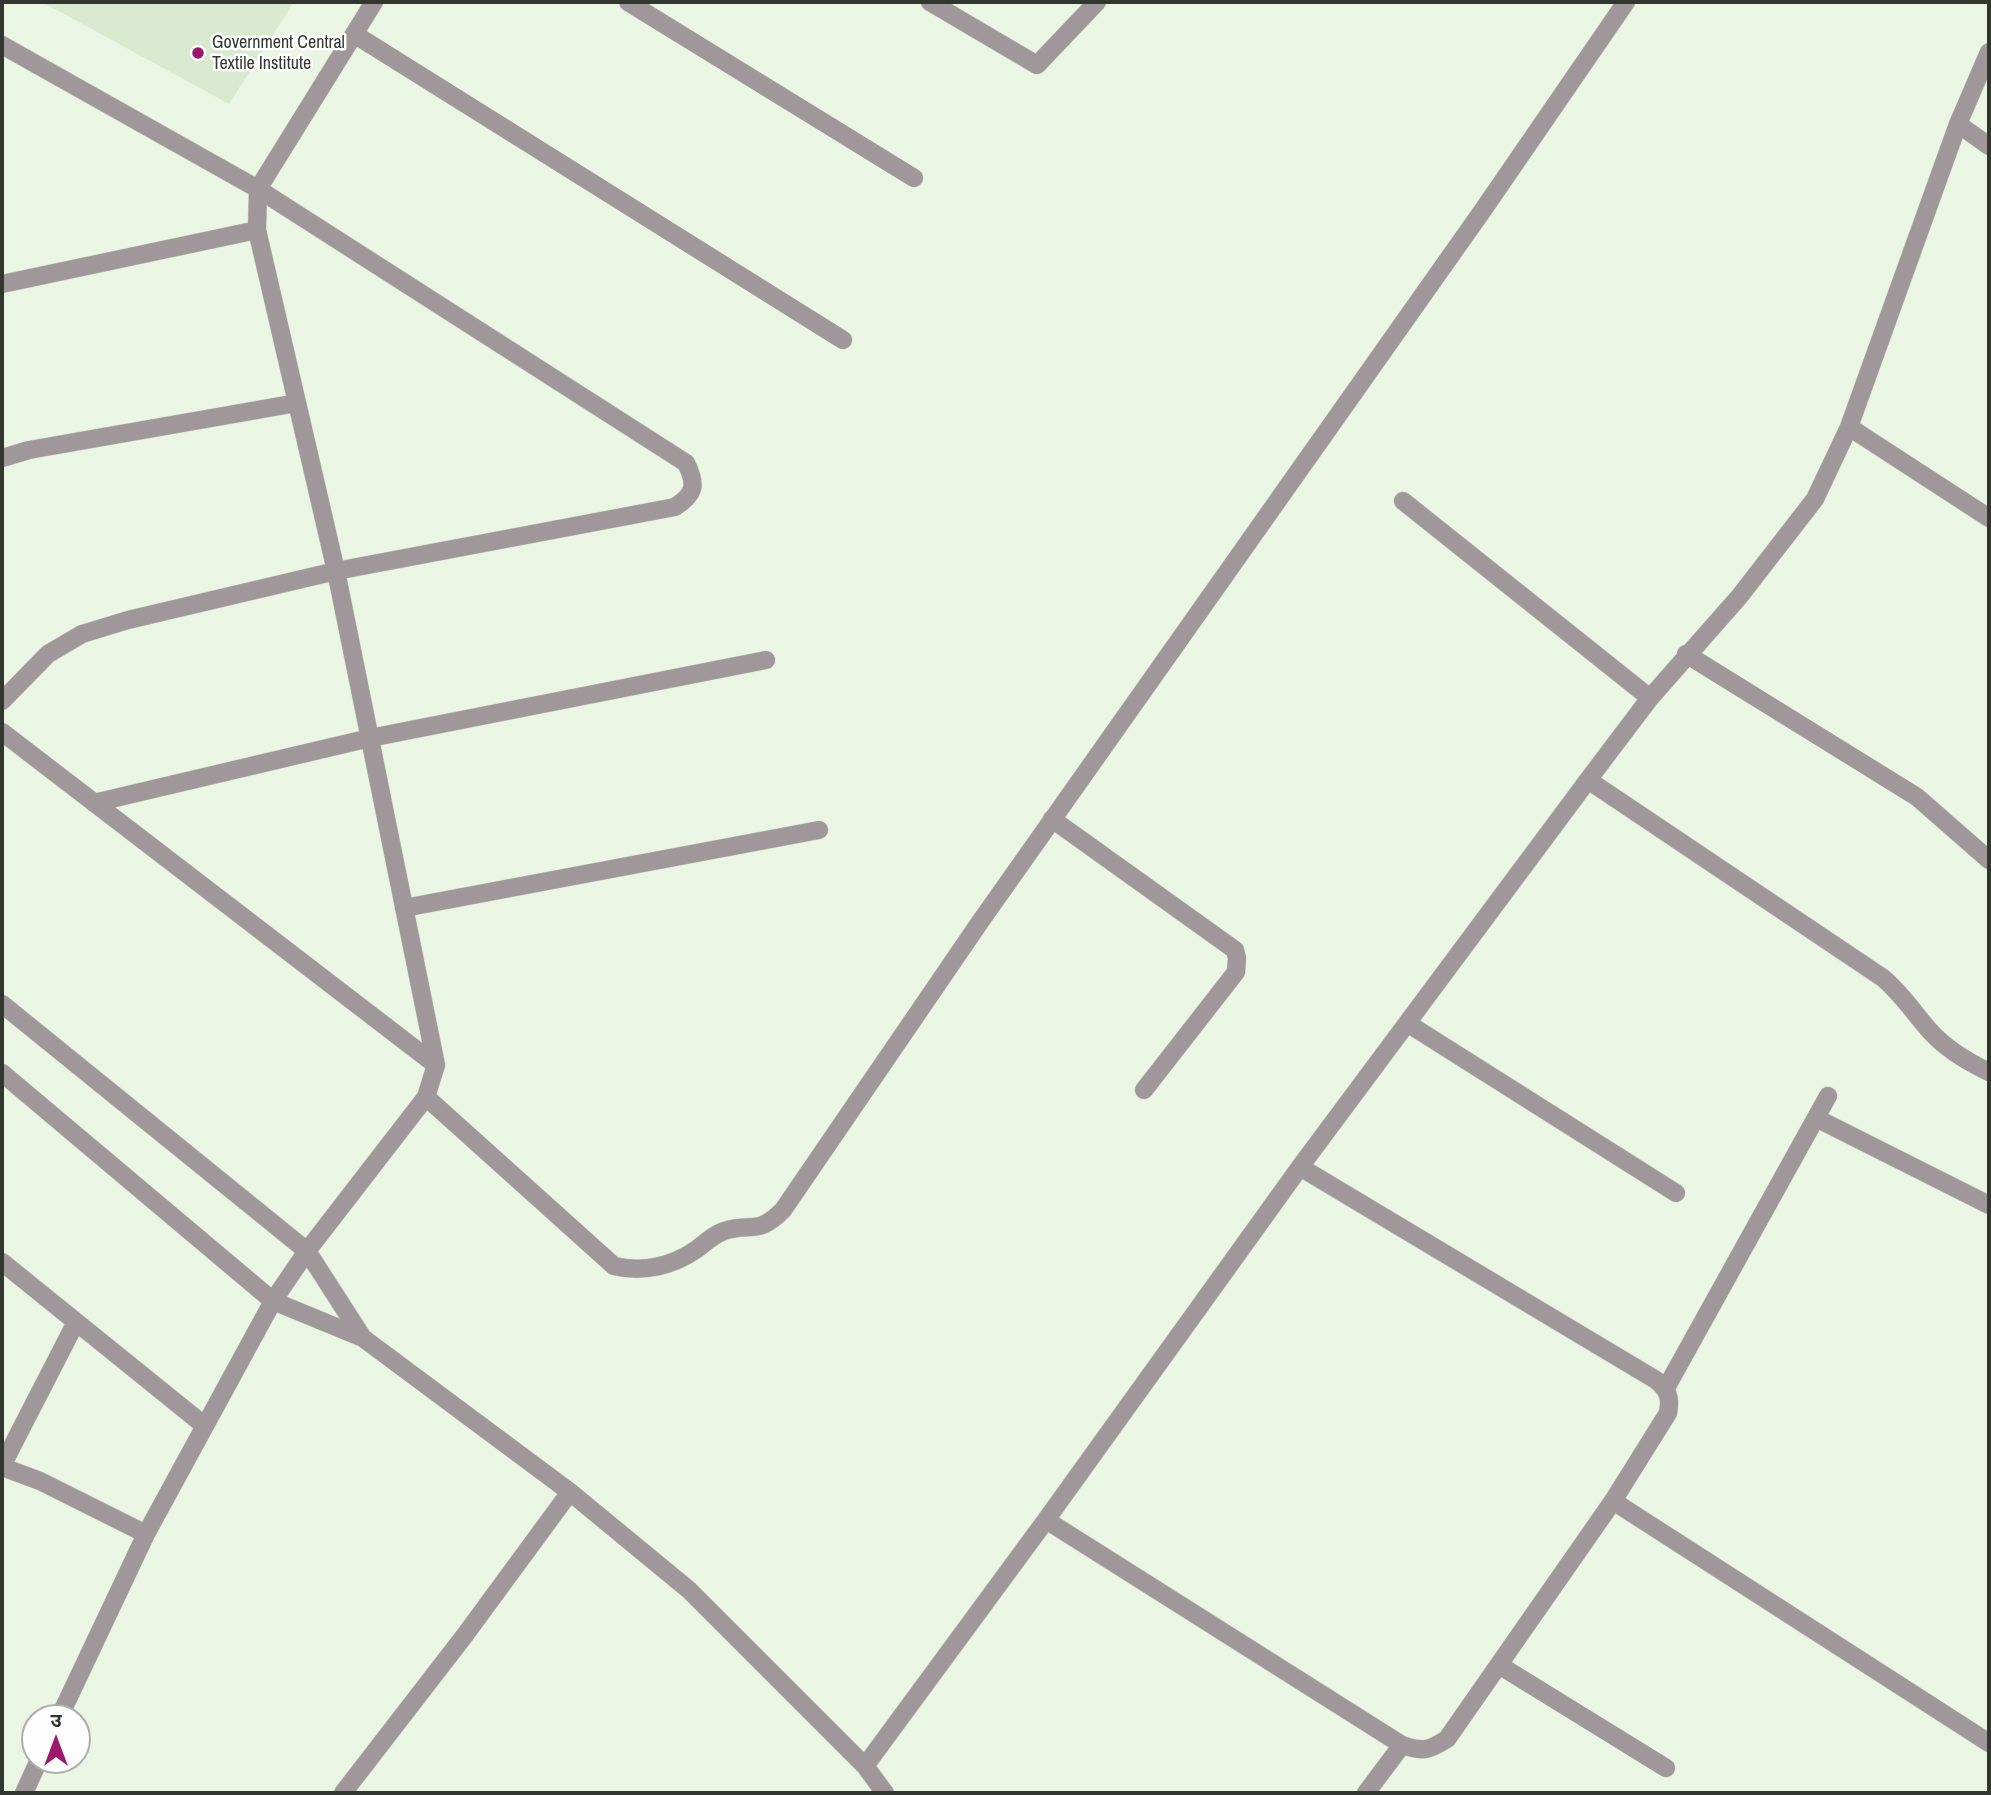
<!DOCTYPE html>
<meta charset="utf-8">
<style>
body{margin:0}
#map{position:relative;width:1991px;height:1795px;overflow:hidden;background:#eaf6e3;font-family:"Archivo Narrow","Noto Sans Devanagari",sans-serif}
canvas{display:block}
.frame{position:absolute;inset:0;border:4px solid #31362e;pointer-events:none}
.north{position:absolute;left:21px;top:1704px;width:70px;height:70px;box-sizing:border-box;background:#fefefe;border:2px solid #acaeab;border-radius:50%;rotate:0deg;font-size:19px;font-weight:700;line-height:28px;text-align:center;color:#31362e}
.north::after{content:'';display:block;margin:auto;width:24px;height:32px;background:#9b186c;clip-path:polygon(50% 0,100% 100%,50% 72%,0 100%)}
</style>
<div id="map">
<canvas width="1991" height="1795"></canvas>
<div class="frame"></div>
<div class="north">उ</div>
</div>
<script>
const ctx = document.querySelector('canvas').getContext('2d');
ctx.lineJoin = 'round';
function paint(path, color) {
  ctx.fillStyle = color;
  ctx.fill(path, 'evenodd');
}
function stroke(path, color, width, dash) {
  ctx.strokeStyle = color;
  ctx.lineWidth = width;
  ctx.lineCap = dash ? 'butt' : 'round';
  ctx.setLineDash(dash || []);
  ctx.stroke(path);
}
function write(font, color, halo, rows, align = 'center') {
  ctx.font = font + ' "Archivo Narrow",sans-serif';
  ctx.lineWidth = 5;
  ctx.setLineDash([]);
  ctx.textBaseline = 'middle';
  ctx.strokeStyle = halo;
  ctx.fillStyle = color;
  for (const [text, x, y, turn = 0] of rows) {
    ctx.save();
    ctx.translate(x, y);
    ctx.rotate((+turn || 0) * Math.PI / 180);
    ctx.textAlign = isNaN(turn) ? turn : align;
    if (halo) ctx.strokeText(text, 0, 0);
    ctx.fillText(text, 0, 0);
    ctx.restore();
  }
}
const built = new Path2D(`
 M42 2H294L229 104Z`);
const minor = new Path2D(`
 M628 2 914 178
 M930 2 1037 65 1097 2
 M354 34 843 340
 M2 45 258 189 686 463C697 485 695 494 675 507L336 571 128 620 82 634 48 654 2 701
 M1958 124 1989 146
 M2 284 257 230
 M1849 427 1989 518
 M2 458 29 450 297 403
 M1403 501 1650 698
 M1686 654 1917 797 1989 860
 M2 732 436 1065
 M1588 780 1883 978C1902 994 1914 1013 1930 1031 1946 1049 1968 1062 1989 1072
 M94 803 370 738 766 660
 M1052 819 1235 950 1237 958 1236 972 1144 1090
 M404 908 819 830
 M2 1004 307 1251 363 1338
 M1407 1023 1676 1193
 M2 1073 273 1301 363 1338 570 1492 689 1590 865 1766 885 1793
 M426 1097 614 1266C643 1273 673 1266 697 1249 706 1242 713 1235 724 1231 753 1222 757 1236 783 1210L980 922 1483 210 1626 2
 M1816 1118 1989 1205
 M2 1262 205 1426
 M1666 1388 1828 1096
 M2 1466 76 1322
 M2 1467 40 1481 146 1534
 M1613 1501 1989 1743
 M1046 1520 1402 1745C1423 1752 1428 1751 1447 1739L1613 1501 1668 1413C1671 1397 1668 1390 1656 1380L1300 1167
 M1499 1665 1666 1768
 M59 1718 146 1534 273 1301 307 1251 426 1097 436 1065 336 571 257 230 258 189 374 2
 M865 1766 1046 1520 1300 1167 1588 780 1650 698 1739 597 1815 499 1849 427 1958 124 1989 52
 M24 1793 39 1760
 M343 1793 465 1635 570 1492
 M1366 1793 1402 1745`);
const markers = [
 [198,53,7,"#9b186c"]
];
const poiNames = [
 ["Government Central",212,43],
 ["Textile Institute",212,64]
];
paint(built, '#d9e9d0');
stroke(minor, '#c9d3c2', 19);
stroke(minor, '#a0979b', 18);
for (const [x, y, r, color] of markers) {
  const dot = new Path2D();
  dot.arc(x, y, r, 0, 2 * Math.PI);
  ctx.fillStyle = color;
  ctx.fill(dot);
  stroke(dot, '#fefefe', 2.5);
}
write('18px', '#31362e', '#fefefe', poiNames, 'left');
</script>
